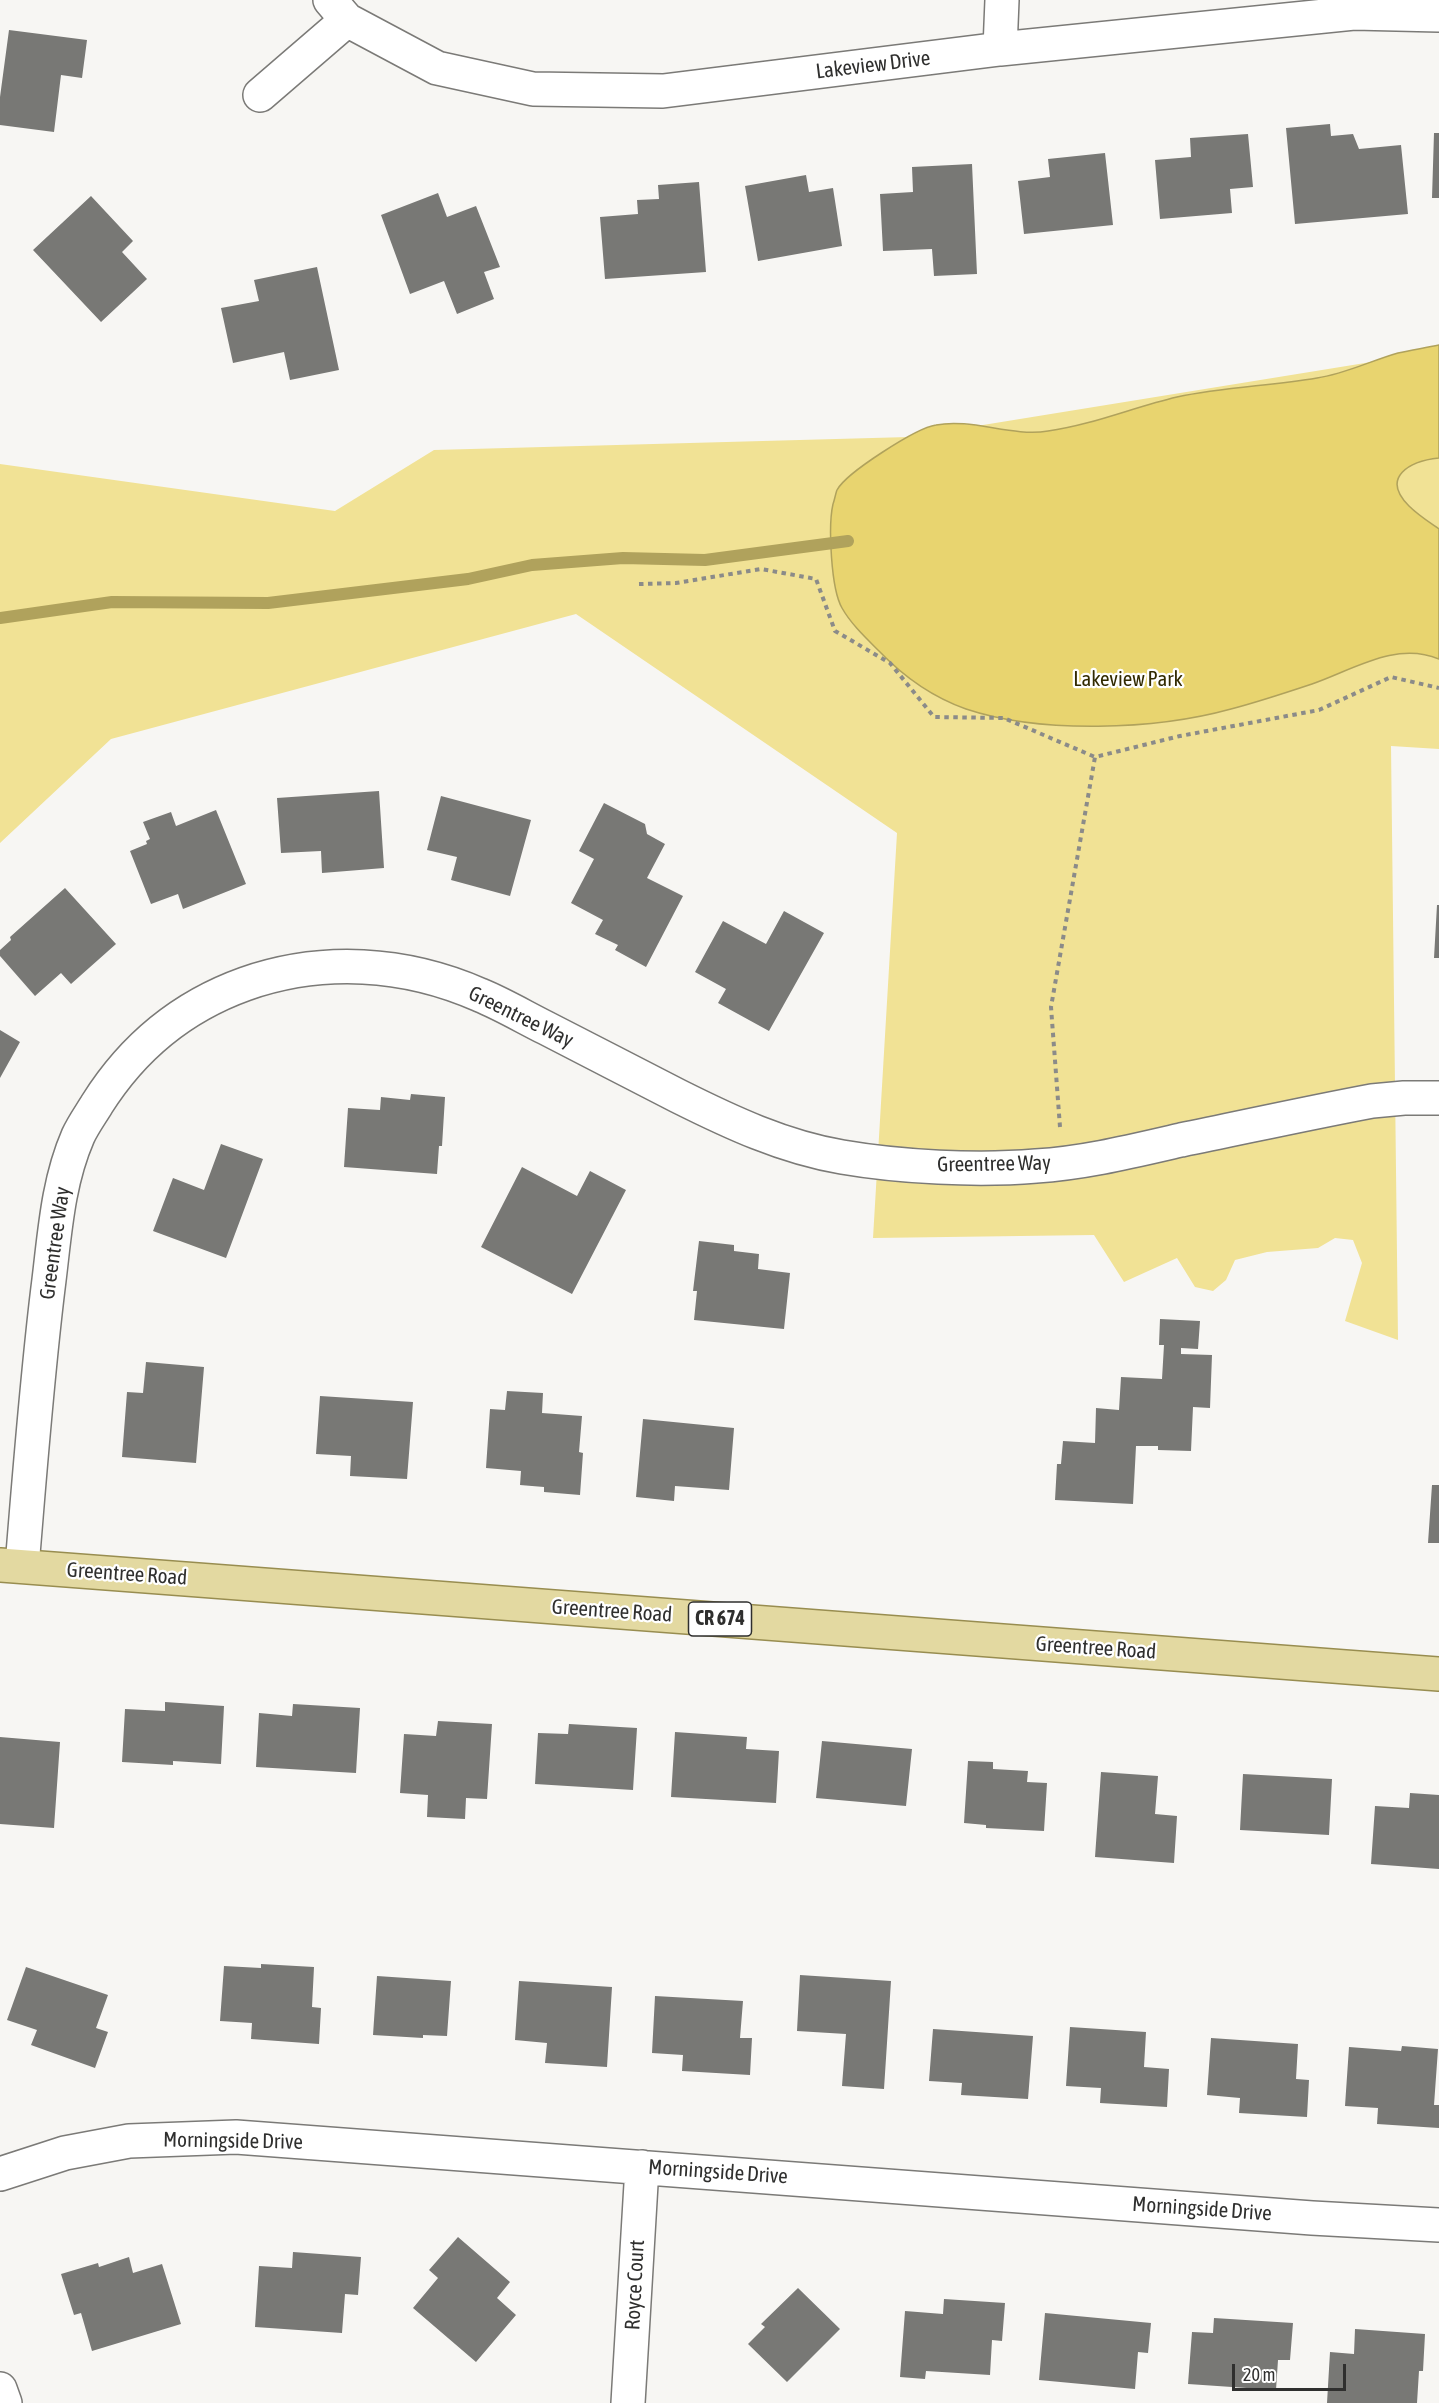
<!DOCTYPE html>
<style>
body{margin:0}
#map{position:relative;width:1439px;height:2403px;overflow:hidden;background:#f7f6f3;font-family:"Asap Condensed",sans-serif}
canvas{display:block}
.scale{position:absolute;left:1232px;top:2364px;width:114px;height:27px;box-sizing:border-box;border:3px solid #2f2f2e;border-top:0;padding-left:8px;font-size:18px;line-height:21px;white-space:nowrap;color:#2f2f2e;-webkit-text-stroke:4px #fff;paint-order:stroke}
</style>
<div id="map">
<canvas width="1439" height="2403"></canvas>
<div class="scale">20 m</div>
</div>
<script>
const ctx = document.querySelector('canvas').getContext('2d');
ctx.lineJoin = 'round';
function paint(path, color) {
  ctx.fillStyle = color;
  ctx.fill(path, 'evenodd');
}
function stroke(path, color, width, dash) {
  ctx.strokeStyle = color;
  ctx.lineWidth = width;
  ctx.lineCap = dash ? 'butt' : 'round';
  ctx.setLineDash(dash || []);
  ctx.stroke(path);
}
function write(font, color, halo, rows, align = 'center') {
  ctx.font = font + ' "Asap Condensed",sans-serif';
  ctx.lineWidth = 4.5;
  ctx.setLineDash([]);
  ctx.textBaseline = 'middle';
  ctx.strokeStyle = halo;
  ctx.fillStyle = color;
  for (const [text, x, y, turn = 0] of rows) {
    ctx.save();
    ctx.translate(x, y);
    ctx.rotate((+turn || 0) * Math.PI / 180);
    ctx.textAlign = isNaN(turn) ? turn : align;
    if (halo) ctx.strokeText(text, 0, 0);
    ctx.fillText(text, 0, 0);
    ctx.restore();
  }
}
const green = new Path2D(`
 M1439 351V749L1391 746 1398 1340 1345 1321 1362 1263 1353 1240 1335 1238 1318 1248 1267 1252 1235 1260 1226 1280 1213 1291 1195 1287 1177 1258 1124 1282 1094 1235 873 1238 897 833 576 614 111 739 0 843V464L335 511 434 450 909 437Z`);
const water = new Path2D(`
 M1439 345V458C1410 461 1380 477 1409 506 1418 515 1429 522 1439 529V659C1395 641 1353 670 1312 684 1285 693 1258 702 1231 709 1155 730 1041 734 966 709 932 697 903 676 879 651 866 638 851 624 842 608 831 589 828 526 833 504 834 502 836 492 837 490 846 473 916 428 936 425 972 418 1011 437 1048 431 1092 425 1134 407 1177 397 1224 387 1270 386 1317 378 1345 374 1370 361 1398 353 1411 350 1425 348 1439 345Z`);
const stream = new Path2D(`
 M0 618 112 602 268 603 468 579 532 565 623 558 705 560 848 541`);
const building = new Path2D(`
 M9 30 87 40 82 78 61 75 54 132 0 125V97Z
 M1330 124 1331 136 1353 134 1359 149 1401 145 1408 214 1295 224 1286 128Z
 M1434 133H1439V198H1432Z
 M1248 134 1253 187 1230 189 1232 213 1160 219 1155 160 1191 157 1190 138Z
 M1105 153 1113 225 1024 234 1018 181 1050 177 1048 159Z
 M972 164 977 274 934 276 932 249 883 251 880 194 913 192 912 167Z
 M806 175 809 192 833 188 842 246 758 261 745 186Z
 M699 182 706 272 605 279 600 217 638 214 637 200 659 199 658 185Z
 M438 193 447 217 476 206 500 267 484 272 494 299 457 314 444 281 410 294 381 215Z
 M91 196 133 241 122 252 147 279 101 322 33 250Z
 M317 267 339 370 290 380 284 352 233 363 221 308 259 301 254 280Z
 M379 791 384 868 322 873 321 851 281 853 277 798Z
 M441 796 531 820 510 896 451 880 457 857 427 850Z
 M604 803 645 824 647 834 665 844 647 878 683 896 646 967 615 950 618 945 595 934 603 920 571 903 594 859 579 851Z
 M216 810 246 884 183 909 178 894 151 904 130 851 147 844 146 841 150 839 143 822 171 812 176 826Z
 M65 888 116 944 71 984 61 973 35 996 0 956V950L11 940 10 937Z
 M1437 905H1439V958H1434Z
 M784 911 824 933 769 1031 718 1003 726 989 695 972 723 921 766 944Z
 M0 1030 20 1042 0 1078Z
 M411 1094 445 1097 442 1146H439L437 1174 344 1167 348 1108 380 1110 381 1097 410 1100Z
 M221 1144 263 1159 226 1258 153 1231 173 1178 204 1190Z
 M522 1167 577 1196 590 1171 626 1190 572 1294 481 1247Z
 M699 1241 734 1245V1251L759 1254 758 1269 790 1273 784 1329 694 1320 697 1291H693Z
 M1160 1319 1200 1321 1198 1349 1181 1348V1354L1212 1355 1210 1408 1193 1407 1191 1451 1158 1450V1446H1136L1133 1504 1055 1500 1057 1464H1061L1063 1441 1095 1443 1096 1408 1119 1410 1121 1377 1162 1379 1164 1345H1159Z
 M146 1362 204 1367 196 1463 122 1457 127 1392 143 1393Z
 M507 1391 543 1393 542 1413 582 1416 579 1452 583 1453 580 1495 544 1492V1487L520 1485 521 1471 486 1468 490 1409 505 1410Z
 M320 1396 413 1402 407 1479 350 1476 351 1456 316 1454Z
 M643 1419 734 1428 729 1490 675 1486 674 1501 636 1497Z
 M1432 1485H1439V1543H1428Z
 M165 1702 224 1706 221 1764 173 1761V1765L122 1762 125 1709 165 1711Z
 M293 1704 360 1708 356 1773 256 1767 259 1713 292 1716Z
 M438 1721 492 1724 487 1799 466 1798 465 1819 427 1817 428 1795 400 1793 404 1734 436 1736Z
 M569 1724 637 1728 633 1790 535 1784 538 1733 568 1734Z
 M675 1732 747 1737 746 1749 779 1751 776 1803 671 1797Z
 M0 1737 60 1742 54 1828 0 1824Z
 M822 1741 912 1749 906 1806 816 1798Z
 M968 1761 993 1762V1769L1028 1771 1027 1782 1047 1783 1044 1831 986 1828V1825L964 1823Z
 M1101 1772 1158 1776 1155 1814 1177 1816 1174 1863 1095 1857Z
 M1243 1774 1332 1779 1329 1835 1240 1830Z
 M1410 1793 1439 1795V1869L1371 1864 1375 1806 1409 1808Z
 M261 1964 314 1967 312 2007 321 2008 319 2044 251 2039 252 2023 220 2021 224 1966 261 1968Z
 M26 1967 108 1995 96 2028 108 2032 95 2068 31 2045 37 2030 7 2020Z
 M800 1975 891 1981 884 2089 842 2086 846 2034 797 2031Z
 M377 1976 451 1981 447 2036 423 2035V2038L373 2035Z
 M519 1981 612 1987 607 2067 545 2063 547 2043 515 2040Z
 M655 1996 743 2001 740 2038H752L750 2075 682 2071 683 2055 652 2053Z
 M1070 2027 1146 2032 1144 2067 1169 2069 1167 2107 1100 2103 1101 2088 1066 2086Z
 M933 2029 1033 2036 1028 2099 961 2095 962 2083 929 2081Z
 M1211 2038 1298 2044 1296 2079 1309 2080 1307 2117 1239 2113 1240 2098 1207 2095Z
 M1402 2046 1438 2049 1434 2105H1439V2128L1377 2124 1378 2108 1345 2106 1349 2047 1401 2051Z
 M458 2237 510 2282 497 2298 516 2315 476 2362 413 2308 438 2278 429 2270Z
 M293 2252 361 2257 358 2295 345 2294 342 2333 255 2327 259 2266 292 2268Z
 M129 2257 133 2273 162 2264 181 2324 92 2351 81 2313 74 2315 61 2274 98 2263 99 2267Z
 M798 2288 840 2329 787 2382 748 2344 765 2327 761 2324Z
 M944 2299 1005 2303 1002 2341 992 2340 990 2375 926 2371 925 2379 900 2377 905 2311 943 2314Z
 M1045 2313 1151 2323 1148 2353 1138 2352 1135 2389 1039 2380Z
 M1214 2318 1293 2323 1290 2360H1278L1276 2390 1188 2384 1192 2332 1213 2333Z
 M1355 2329 1425 2334 1423 2371H1419L1417 2403H1327L1330 2352 1354 2354Z`);
const path = new Path2D(`
 M639 584 676 583 761 569 816 579 835 631 890 663 934 717 1004 718 1095 757
 M1060 1127 1051 1007 1095 757 1180 736 1319 710 1391 677 1439 688`);
const minor = new Path2D(`
 M330 0 347 20 437 68 533 89 663 91 1000 49 1354 13 1439 15
 M1000 49 1002 0
 M260 95 347 20
 M22 1566C30 1471 37 1375 49 1280 55 1231 58 1182 78 1136 83 1125 91 1114 97 1104 133 1047 181 1007 245 984 322 957 405 962 480 995 502 1004 524 1017 546 1028 590 1051 634 1073 678 1096 730 1122 783 1147 842 1157 900 1167 977 1171 1036 1166 1085 1163 1133 1151 1181 1140 1245 1127 1308 1113 1372 1101L1404 1098H1439
 M0 2174 65 2153 129 2141 236 2137 1312 2218 1439 2225
 M0 2389 5 2403
 M628 2403 642 2167`);
const major = new Path2D(`
 M0 1565 1439 1674`);
const shields = [
 [720,1619,63]
];
const shieldNames = [
 ["CR 674",720,1619]
];
const streetNames = [
 ["Lakeview Drive",873,65,-7],
 ["Greentree Way",521,1017,26],
 ["Greentree Way",994,1164,-1],
 ["Greentree Way",55,1243,-82],
 ["Greentree Road",127,1574,4],
 ["Greentree Road",612,1611,4],
 ["Greentree Road",1096,1648,4],
 ["Morningside Drive",233,2141,1],
 ["Morningside Drive",718,2172,4],
 ["Morningside Drive",1202,2209,4],
 ["Royce Court",635,2285,-87]
];
const parkNames = [
 ["Lakeview Park",1128,679]
];
paint(green, '#f1e295');
paint(water, '#e8d46f');
stroke(water, '#b0a25c', 1.5);
stroke(stream, '#b0a25c', 12);
paint(building, '#787875');
stroke(minor, '#7b7a77', 36);
stroke(major, '#988d50', 36);
stroke(path, '#8b8b89', 4, [4.5, 4.5]);
stroke(minor, '#fff', 33);
stroke(major, '#e3d9a1', 33);
for (const [x, y, w] of shields) {
  const box = new Path2D();
  box.roundRect(x - w / 2, y - 17, w, 34, 4.5);
  ctx.fillStyle = '#fff';
  ctx.fill(box);
  stroke(box, '#2f2f2e', 1.5);
}
write('bold 20px', '#2f2f2e', null, shieldNames);
write('21px', '#2f2f2e', '#fff', streetNames);
write('21px', '#322a00', '#fff', parkNames);
</script>
